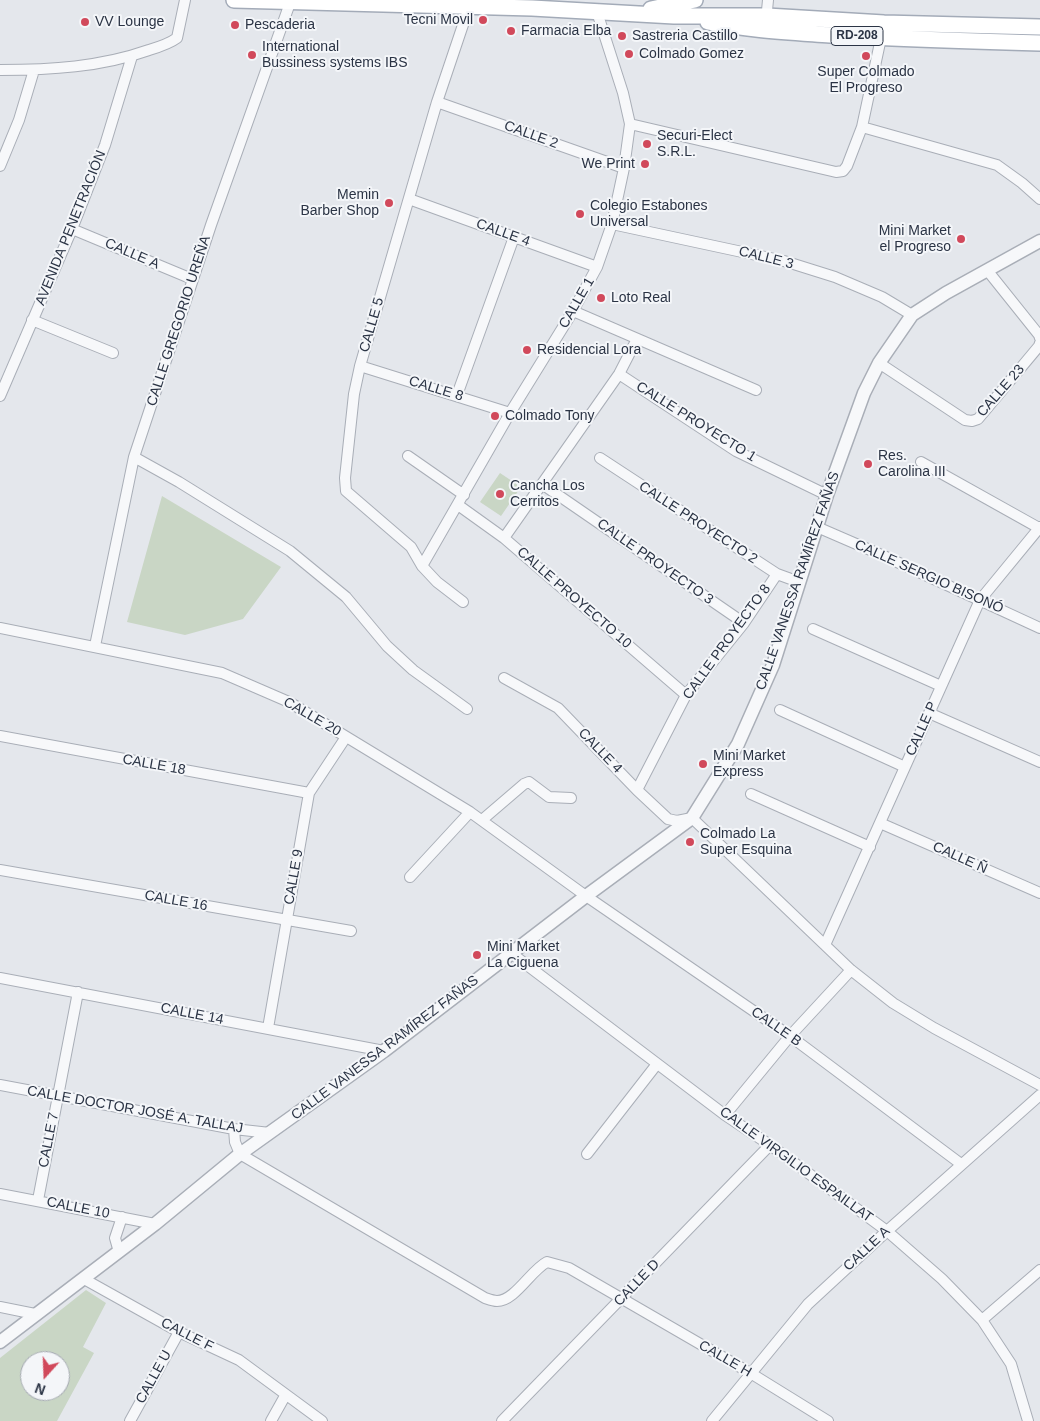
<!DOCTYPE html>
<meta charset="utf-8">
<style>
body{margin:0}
#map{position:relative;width:1040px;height:1421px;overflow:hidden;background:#e4e7ec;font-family:Arial,sans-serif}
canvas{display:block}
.north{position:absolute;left:20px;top:1351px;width:50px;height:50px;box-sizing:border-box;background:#f4f6f9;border:1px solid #a4a8b1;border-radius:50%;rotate:200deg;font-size:14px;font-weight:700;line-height:20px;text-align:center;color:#2b3445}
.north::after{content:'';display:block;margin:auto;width:18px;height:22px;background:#d1495b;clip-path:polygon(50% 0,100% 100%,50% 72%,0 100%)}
</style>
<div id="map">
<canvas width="1040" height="1421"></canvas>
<div class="north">N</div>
</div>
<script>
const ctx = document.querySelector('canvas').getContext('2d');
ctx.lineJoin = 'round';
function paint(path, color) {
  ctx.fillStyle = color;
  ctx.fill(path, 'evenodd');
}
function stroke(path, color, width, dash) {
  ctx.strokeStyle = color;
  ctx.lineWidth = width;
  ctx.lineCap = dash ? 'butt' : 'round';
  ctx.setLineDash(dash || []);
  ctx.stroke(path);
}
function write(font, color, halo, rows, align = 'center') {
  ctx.font = font + ' Arial,sans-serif';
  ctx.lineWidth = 4;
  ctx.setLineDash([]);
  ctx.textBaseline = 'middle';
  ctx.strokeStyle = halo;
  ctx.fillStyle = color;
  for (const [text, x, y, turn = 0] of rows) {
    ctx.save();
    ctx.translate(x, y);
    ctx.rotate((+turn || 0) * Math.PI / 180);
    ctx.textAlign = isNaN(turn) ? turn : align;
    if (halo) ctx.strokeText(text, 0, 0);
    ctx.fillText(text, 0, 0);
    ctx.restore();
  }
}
const green = new Path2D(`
 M500 473 521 487 501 516 480 502Z
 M162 496 281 567 243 619 185 635 127 622Z
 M86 1290 106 1303 83 1347 94 1353 57 1421H0V1358ZM30 1361H60V1391H30Z`);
const minor = new Path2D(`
 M766 21 768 0
 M0 70C50 70 101 67 149 50 159 47 169 44 177 38L185 0
 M437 102 624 168
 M630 124 836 172 843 171 847 166 862 127 881 38
 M862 127 997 165 1022 183 1040 199
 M0 166 19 120 34 70
 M409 199 597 267
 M612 224 784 261 835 277 882 297 912 315
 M72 229 192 279
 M987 270 1039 335 1040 338
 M573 311 756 390
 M32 320 113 353
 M879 363 965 420 972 421 978 419 1039 346 1040 343
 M360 366 510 413
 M619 374 736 451 827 495
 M457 395 514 237
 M0 396 72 229 105 145 132 56
 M408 456 464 495
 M134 457 179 482 290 551 346 597 387 646 413 670 467 709
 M600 458 777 574 799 582
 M921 462 1039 528
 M542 484 744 623
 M458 505 504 538 686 695
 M817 527 884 556 1040 628
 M504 538 619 374 637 339
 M422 566 510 413 573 311 597 267 612 224 624 168 630 124 623 93 597 12
 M463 602 437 582 422 566 411 547 346 491 345 478 354 394 360 366 437 102 469 7
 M0 628 222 673 289 702 470 812 586 896 790 1036 961 1164
 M813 629 941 686
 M95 646 134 457 211 225 290 3
 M504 678 558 708 637 790 668 819 677 821 692 818 851 970 893 1003 934 1028 1040 1085
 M780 710 905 767
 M929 713 1040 762
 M0 736 309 793
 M637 790 686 695 744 623 777 574
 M751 794 870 847
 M482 820 524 784 529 782 549 797 571 798
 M880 823 1040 893
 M0 870 351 931
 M410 877 470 812
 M825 945 980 600 1040 527
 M511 953 725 1115 770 1145 887 1231 942 1279 982 1320 1011 1364 1028 1421
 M0 978 384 1051
 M268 1028 309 793 346 737
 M0 1085 234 1129 270 1133
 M725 1115 790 1036 851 970
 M234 1129 235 1142 240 1154 485 1298C488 1299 493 1301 497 1301 515 1301 531 1270 547 1262L569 1268 752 1374 828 1421
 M587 1154 657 1064
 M0 1194 155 1224
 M38 1200 78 992
 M119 1252 115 1238 122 1217
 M84 1279 179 1332 239 1360 322 1421
 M0 1307 35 1314
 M982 1320 1040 1270
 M130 1421 179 1332
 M271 1421 285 1396
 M502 1421 770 1145
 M712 1421 808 1304 887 1231 1040 1095`);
const tertiary = new Path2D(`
 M0 1342 155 1224 240 1154 384 1051 586 896 692 818 738 744 773 665 827 495 864 393 879 363 912 315 946 293 1040 241`);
const primary = new Path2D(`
 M234 0 532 8 674 16H767L884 23 1040 27
 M651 9 695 0
 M708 22C748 30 789 32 830 35 900 39 970 41 1040 43`);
const markers = [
 [483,20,5,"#d1495b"],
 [85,22,5,"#d1495b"],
 [235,25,5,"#d1495b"],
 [511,31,5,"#d1495b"],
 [622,36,5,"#d1495b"],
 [629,54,5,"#d1495b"],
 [252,55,5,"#d1495b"],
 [866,56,5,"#d1495b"],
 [647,144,5,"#d1495b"],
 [645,164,5,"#d1495b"],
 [389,203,5,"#d1495b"],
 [580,214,5,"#d1495b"],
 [961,239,5,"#d1495b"],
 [601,298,5,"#d1495b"],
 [527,350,5,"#d1495b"],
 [495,416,5,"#d1495b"],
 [868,464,5,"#d1495b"],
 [500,494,5,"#d1495b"],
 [703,764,5,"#d1495b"],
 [690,842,5,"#d1495b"],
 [477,955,5,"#d1495b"]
];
const shields = [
 [857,36,52]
];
const shieldNames = [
 ["RD-208",857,36]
];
const poiNames = [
 ["Tecni Movil",473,20,"right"],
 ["VV Lounge",95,22],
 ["Pescaderia",245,25],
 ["Farmacia Elba",521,31],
 ["Sastreria Castillo",632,36],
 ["International",262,47],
 ["Bussiness systems IBS",262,63],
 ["Colmado Gomez",639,54],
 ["Super Colmado",866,72,"center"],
 ["El Progreso",866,88,"center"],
 ["Securi-Elect",657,136],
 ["S.R.L.",657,152],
 ["We Print",635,164,"right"],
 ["Memin",379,195,"right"],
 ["Barber Shop",379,211,"right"],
 ["Colegio Estabones",590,206],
 ["Universal",590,222],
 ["Mini Market",951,231,"right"],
 ["el Progreso",951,247,"right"],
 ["Loto Real",611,298],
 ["Residencial Lora",537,350],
 ["Colmado Tony",505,416],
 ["Res.",878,456],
 ["Carolina III",878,472],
 ["Cancha Los",510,486],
 ["Cerritos",510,502],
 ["Mini Market",713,756],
 ["Express",713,772],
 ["Colmado La",700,834],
 ["Super Esquina",700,850],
 ["Mini Market",487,947],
 ["La Ciguena",487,963]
];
const streetNames = [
 ["CALLE 2",531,135,20],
 ["AVENIDA PENETRACIÓN",71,228,-68],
 ["CALLE 4",503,233,20],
 ["CALLE A",132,254,23],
 ["CALLE 3",766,258,14],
 ["CALLE 1",577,303,-60],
 ["CALLE GREGORIO UREÑA",179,321,-72],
 ["CALLE 5",372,325,-74],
 ["CALLE 8",436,389,17],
 ["CALLE 23",1001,391,-49],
 ["CALLE PROYECTO 1",696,422,32],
 ["CALLE PROYECTO 2",698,523,33],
 ["CALLE PROYECTO 3",655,562,35],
 ["CALLE SERGIO BISONÓ",929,577,24],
 ["CALLE VANESSA RAMÍREZ FAÑAS",798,581,-71],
 ["CALLE PROYECTO 10",574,598,41],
 ["CALLE PROYECTO 8",727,642,-54],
 ["CALLE 20",312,717,30],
 ["CALLE P",922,729,-66],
 ["CALLE 4",600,751,46],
 ["CALLE 18",154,765,10],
 ["CALLE Ñ",960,858,24],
 ["CALLE 9",294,877,-80],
 ["CALLE 16",176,901,10],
 ["CALLE 14",192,1014,11],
 ["CALLE B",776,1027,35],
 ["CALLE VANESSA RAMÍREZ FAÑAS",385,1048,-37],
 ["CALLE DOCTOR JOSÉ A. TALLAJ",135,1110,10],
 ["CALLE 7",49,1140,-79],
 ["CALLE VIRGILIO ESPAILLAT",796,1165,36],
 ["CALLE 10",78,1208,11],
 ["CALLE A",867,1249,-43],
 ["CALLE D",637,1283,-46],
 ["CALLE F",187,1335,27],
 ["CALLE H",725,1359,30],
 ["CALLE U",154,1377,-61]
];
paint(green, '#c9d6c5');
stroke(minor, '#a9aeb7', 12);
stroke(tertiary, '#a9aeb7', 15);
stroke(primary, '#a3abb8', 18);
stroke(minor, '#f7f8fa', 10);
stroke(tertiary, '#f7f8fa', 12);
stroke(primary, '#fff', 15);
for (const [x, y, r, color] of markers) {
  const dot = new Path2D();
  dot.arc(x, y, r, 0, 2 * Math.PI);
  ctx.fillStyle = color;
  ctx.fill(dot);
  stroke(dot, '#f4f6f9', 2);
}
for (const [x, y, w] of shields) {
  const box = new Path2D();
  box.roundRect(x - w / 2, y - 9.5, w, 19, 4);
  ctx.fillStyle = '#f4f6f9';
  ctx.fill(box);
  stroke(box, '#2b3445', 1);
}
write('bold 12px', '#2b3445', null, shieldNames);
write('14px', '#2b3445', '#f4f6f9', poiNames, 'left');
write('14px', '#2b3445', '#f4f6f9', streetNames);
</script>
